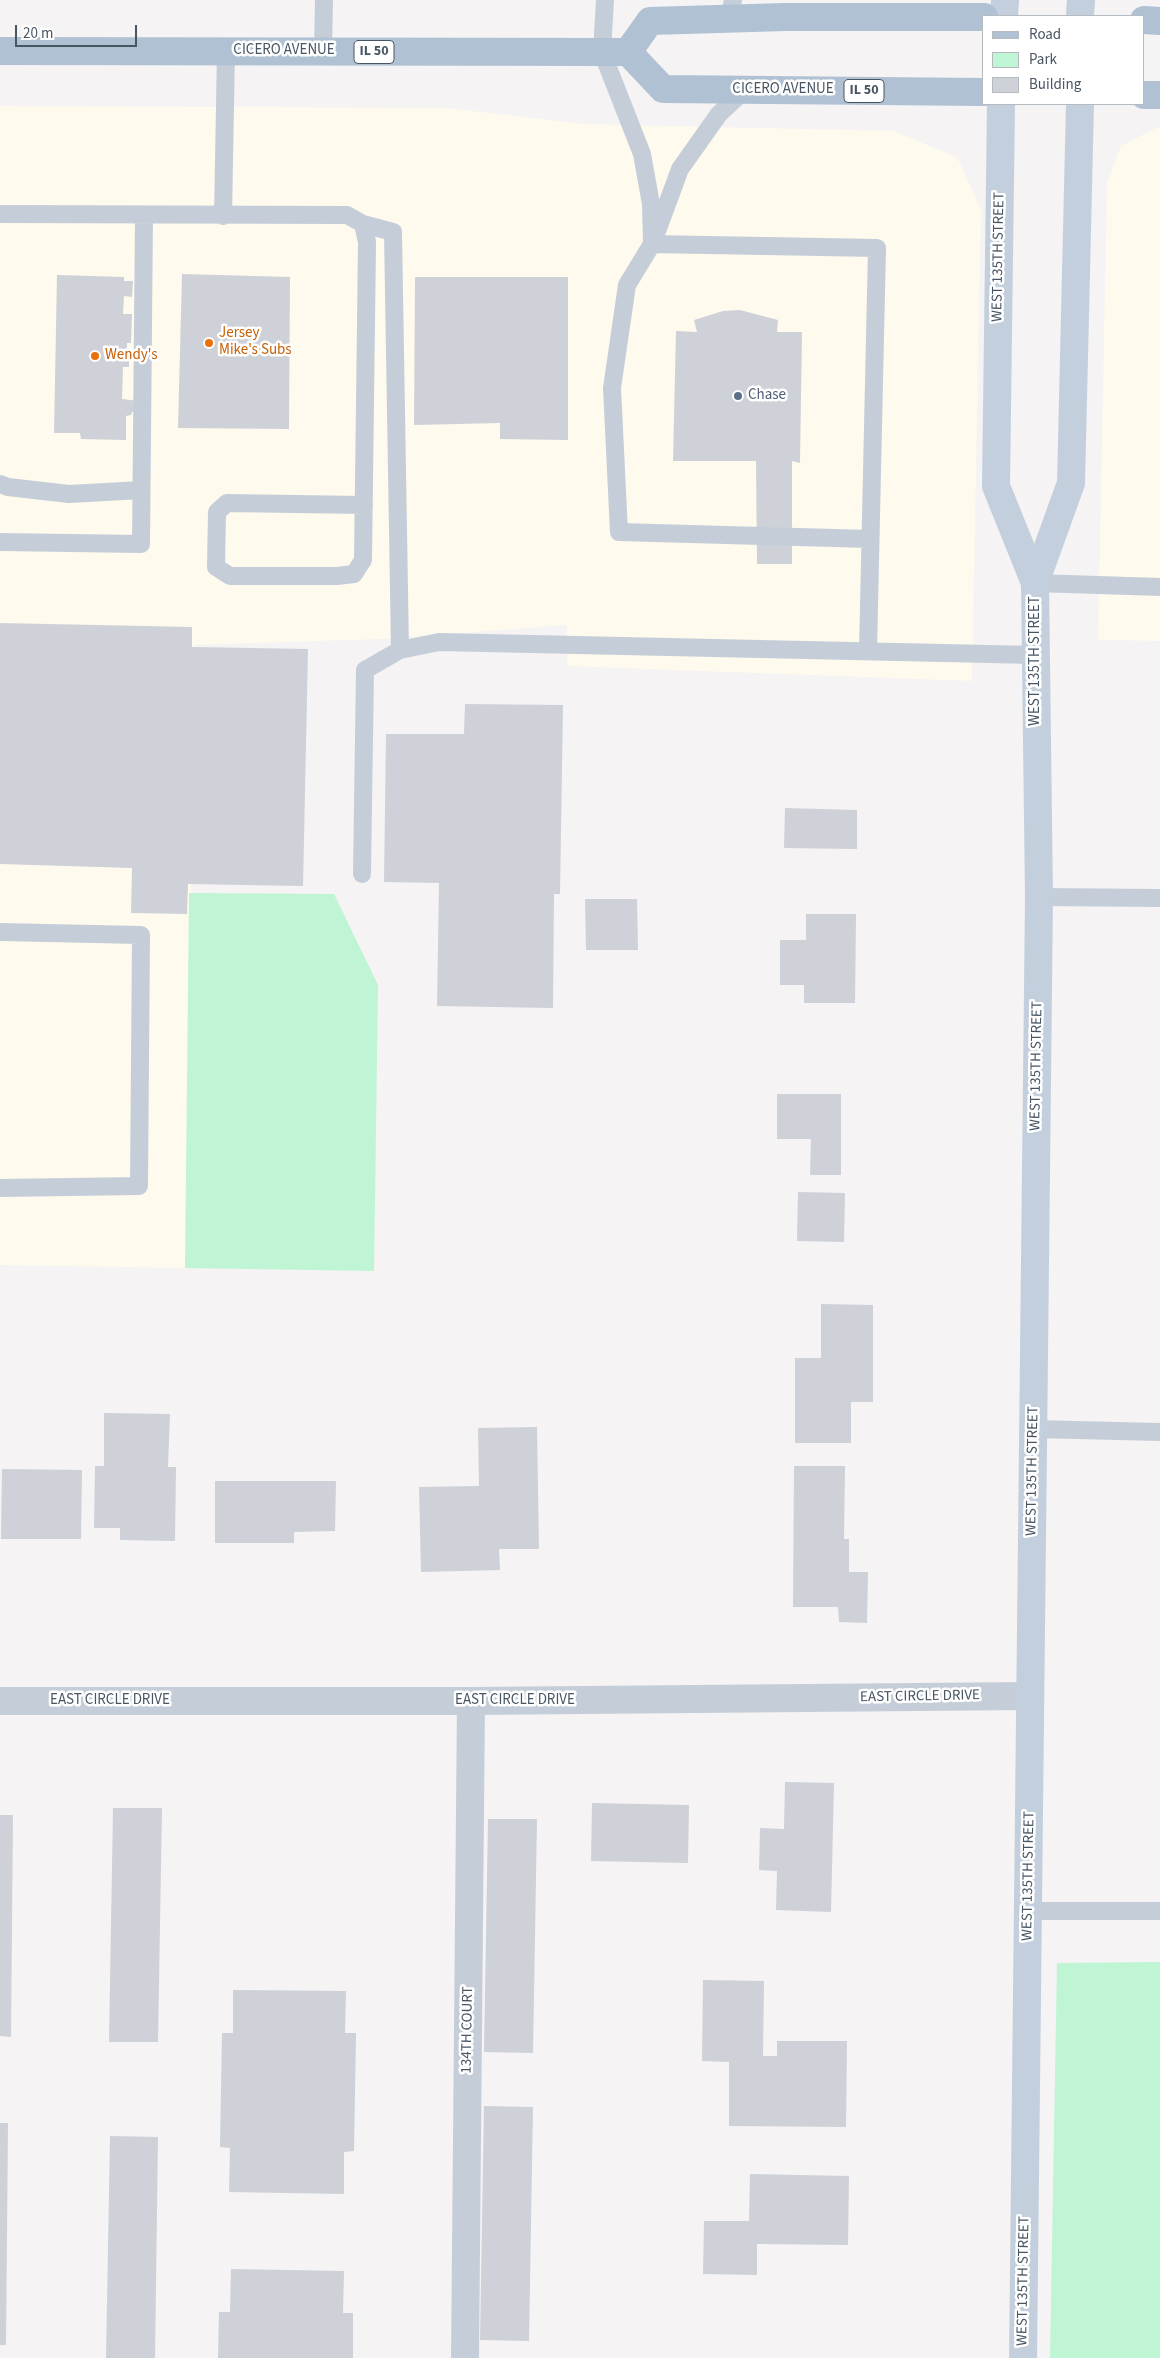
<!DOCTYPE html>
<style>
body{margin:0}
#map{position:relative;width:1160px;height:2358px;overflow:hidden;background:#f5f3f3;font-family:"Source Sans 3",sans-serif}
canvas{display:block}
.legend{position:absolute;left:982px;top:15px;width:162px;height:90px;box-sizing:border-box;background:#fff;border:1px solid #b6bbc1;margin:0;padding:6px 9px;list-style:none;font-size:15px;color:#485563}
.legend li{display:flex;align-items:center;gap:10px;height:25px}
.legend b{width:25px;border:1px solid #b6bbc1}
.scale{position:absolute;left:15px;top:25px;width:122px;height:22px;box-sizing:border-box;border:2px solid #485563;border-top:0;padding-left:6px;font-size:15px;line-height:18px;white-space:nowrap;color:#485563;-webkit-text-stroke:4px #fff;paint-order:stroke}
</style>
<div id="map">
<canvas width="1160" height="2358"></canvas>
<ul class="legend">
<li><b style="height:6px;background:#b0c1d3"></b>Road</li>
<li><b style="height:14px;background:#bff5d5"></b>Park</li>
<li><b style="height:14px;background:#ced1d8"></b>Building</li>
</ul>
<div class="scale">20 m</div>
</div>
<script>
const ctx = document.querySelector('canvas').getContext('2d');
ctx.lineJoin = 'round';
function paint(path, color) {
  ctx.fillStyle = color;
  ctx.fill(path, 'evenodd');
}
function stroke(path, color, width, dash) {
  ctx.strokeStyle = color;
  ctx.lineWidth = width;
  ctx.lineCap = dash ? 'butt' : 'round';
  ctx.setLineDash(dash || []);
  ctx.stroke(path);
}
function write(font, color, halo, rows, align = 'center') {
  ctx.font = font + ' "Source Sans 3",sans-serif';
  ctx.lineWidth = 5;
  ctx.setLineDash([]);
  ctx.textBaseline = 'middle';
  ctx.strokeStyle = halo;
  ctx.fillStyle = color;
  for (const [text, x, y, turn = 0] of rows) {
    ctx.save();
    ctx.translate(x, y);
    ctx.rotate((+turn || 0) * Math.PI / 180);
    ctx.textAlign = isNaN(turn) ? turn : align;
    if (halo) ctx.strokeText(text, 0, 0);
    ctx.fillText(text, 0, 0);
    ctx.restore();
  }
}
const commercial = new Path2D(`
 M0 106 447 108 584 124 893 131 957 157 981 209 972 681 567 666V625L381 639 195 645 185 1268 0 1265Z
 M1156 128H1160V641L1098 640 1107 183 1121 146Z`);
const green = new Path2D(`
 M189 893 334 894 378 985 374 1271 185 1268Z
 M1160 1962V2358H1050L1057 1963Z`);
const building = new Path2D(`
 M182 274 290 277 289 429 178 428Z
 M57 275 124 277V281H133L132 297 124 296 123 314H132L131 343H127V352H135V361H129V367H123L122 399 139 401V412H132L131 415 126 416V440L81 439 80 433H54Z
 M415 277H568V440L500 439V423L414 425Z
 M740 310 778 320 777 332H802L800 463 792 461V564H757L756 461H673L676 331 697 332 694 320 723 311Z
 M0 623 192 627V647L308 649 303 886 188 884 187 914 131 913 132 868 0 864Z
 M465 704 563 705 560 894H554L553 1008 437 1006 439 883 384 882 386 734H464Z
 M785 808 857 810V849L784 848Z
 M585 899H637L638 950H586Z
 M806 914H856L855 1003H804V985H780V940H806Z
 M777 1094H841V1175H810L811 1139H777Z
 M798 1192 845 1193 844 1242 797 1241Z
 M821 1304 873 1305V1402H851V1443H795V1358H821Z
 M104 1413 170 1414 168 1467H176L175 1541 120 1540V1528H94L95 1466H104Z
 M537 1427 539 1549H499L500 1570 421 1572 419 1487 479 1486 478 1428Z
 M794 1466H845L844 1539H849V1572H868L867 1623 839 1622 838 1607H793Z
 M2 1469 82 1470 81 1539H1Z
 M215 1481H336L335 1531 294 1532V1543H215Z
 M785 1782 834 1783 831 1912 776 1910 777 1871 759 1870 760 1828 784 1829Z
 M592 1803 689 1805 688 1863 591 1861Z
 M113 1808H162L158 2042H109Z
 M0 1815H13L11 2037 0 2036Z
 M488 1819H537L533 2053 484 2052Z
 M703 1980 764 1981 763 2056H777V2041H847L846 2127 729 2126V2062L702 2061Z
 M233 1990 346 1991 345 2033H356L354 2151 344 2152V2194L229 2192 230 2148 220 2147 222 2033H233Z
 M484 2106 533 2107 529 2341 480 2340Z
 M0 2123H8L6 2345H0Z
 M110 2136 158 2137 155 2358H106Z
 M750 2174 849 2176 848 2245 757 2244V2275L703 2274 704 2221H749Z
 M231 2269 344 2271 343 2313H353V2358H218L219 2312H230Z`);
const lane = new Path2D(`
 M605 0 602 52 642 154 651 204 652 244
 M729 18 733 0
 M323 51 324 0
 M0 214 347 215 363 224 393 232 400 650
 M223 216 226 51
 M363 224 367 242 363 560 354 574 337 576H230L216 567 217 512 227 503 364 505
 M656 234 680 169 719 114 745 90
 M0 484 8 487 69 494 141 490
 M0 542 141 544 144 216
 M1035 583 1160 587
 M868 651 877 248 652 244 627 285 612 388 619 532 870 539
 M362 874 365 670 400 650 439 642 1035 655
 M1039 897 1160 898
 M0 932 141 935 139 1186 0 1188
 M1034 1429 1160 1432
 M1028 1911H1160`);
const street = new Path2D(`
 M0 1701H471L1030 1696
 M465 2358 471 1701`);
const secondary = new Path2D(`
 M1004 16 1005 0
 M1080 16 1081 0
 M1001 104 996 486 1035 583
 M1023 2358 1039 897 1035 583 1071 483 1080 104`);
const primary = new Path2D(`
 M1144 20 1160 21
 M0 51 628 52 663 89 984 92
 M628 52 650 21 786 17H984
 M1144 95H1160`);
const markers = [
 [209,343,5,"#e8710a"],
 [95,356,5,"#e8710a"],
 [738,396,5,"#5c6f8a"]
];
const shields = [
 [374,52,40],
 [864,91,40]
];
const shieldNames = [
 ["IL 50",374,52],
 ["IL 50",864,91]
];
const streetNames = [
 ["CICERO AVENUE",284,51],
 ["CICERO AVENUE",783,90],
 ["WEST 135TH STREET",999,257,-89],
 ["WEST 135TH STREET",1036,661,-90],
 ["WEST 135TH STREET",1037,1066,-89],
 ["WEST 135TH STREET",1033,1471,-89],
 ["EAST CIRCLE DRIVE",920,1697,-1],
 ["EAST CIRCLE DRIVE",110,1701],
 ["EAST CIRCLE DRIVE",515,1701],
 ["WEST 135TH STREET",1029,1876,-89],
 ["134TH COURT",468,2030,-89],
 ["WEST 135TH STREET",1024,2281,-89]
];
const foodNames = [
 ["Jersey",219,334],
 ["Mike's Subs",219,351],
 ["Wendy's",105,356]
];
const serviceNames = [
 ["Chase",748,396]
];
paint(commercial, '#fefaed');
paint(green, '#bff5d5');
paint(building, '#ced1d8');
stroke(lane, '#c5ced8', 18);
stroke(street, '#c5ced8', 28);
stroke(secondary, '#c4cfdd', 28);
stroke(primary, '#b0c1d3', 28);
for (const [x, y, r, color] of markers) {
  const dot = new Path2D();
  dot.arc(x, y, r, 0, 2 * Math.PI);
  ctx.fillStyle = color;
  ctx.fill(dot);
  stroke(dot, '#fff', 2);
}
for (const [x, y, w] of shields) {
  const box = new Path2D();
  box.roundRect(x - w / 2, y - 11.5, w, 23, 4);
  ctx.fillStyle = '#fff';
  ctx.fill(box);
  stroke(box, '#485563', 1);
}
write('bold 14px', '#485563', null, shieldNames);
write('15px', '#485563', '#fff', streetNames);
write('15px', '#c56008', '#fff', foodNames, 'left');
write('15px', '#4e5e75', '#fff', serviceNames, 'left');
</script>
